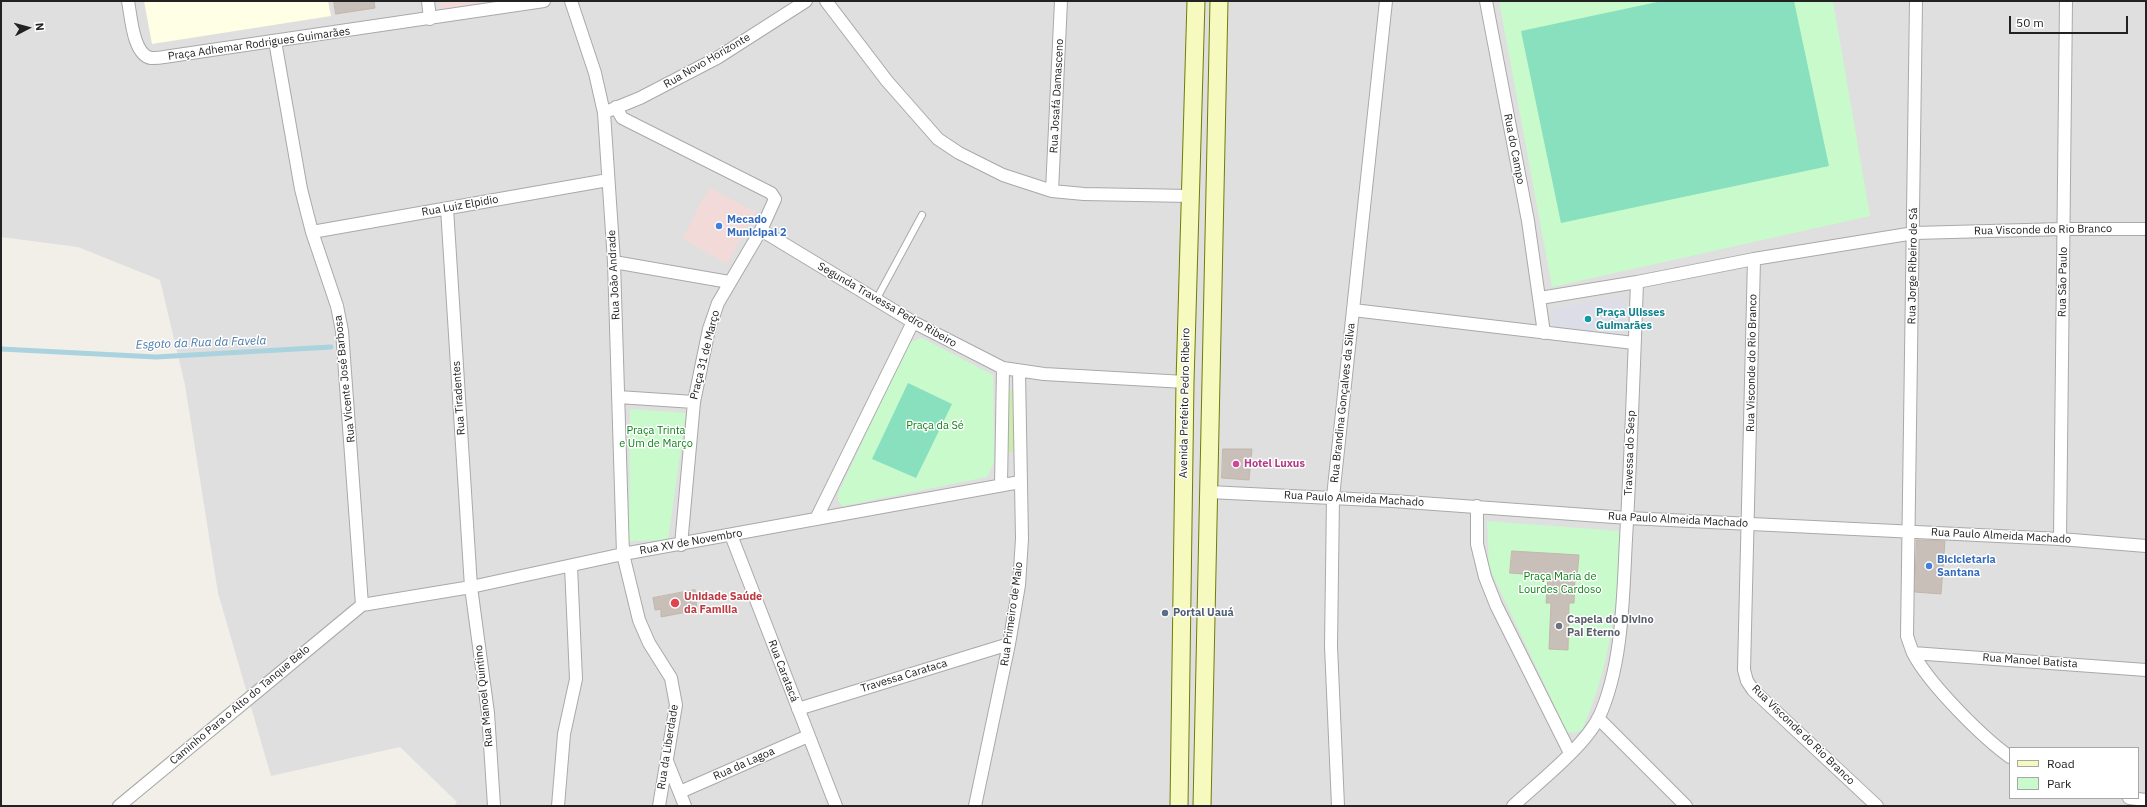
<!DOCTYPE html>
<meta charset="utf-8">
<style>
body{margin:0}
#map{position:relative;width:2147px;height:807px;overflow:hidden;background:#f2efe9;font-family:"IBM Plex Sans",sans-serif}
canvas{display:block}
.frame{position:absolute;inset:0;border:2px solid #222;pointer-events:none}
.legend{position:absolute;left:2009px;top:747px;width:130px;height:52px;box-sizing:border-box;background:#fff;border:1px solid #a7a7a7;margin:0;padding:5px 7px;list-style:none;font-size:12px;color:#222}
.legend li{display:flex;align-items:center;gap:8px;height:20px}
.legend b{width:20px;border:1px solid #a7a7a7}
.north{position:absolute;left:8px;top:8px;width:40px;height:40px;-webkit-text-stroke:3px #fff;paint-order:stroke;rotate:84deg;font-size:11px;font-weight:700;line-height:16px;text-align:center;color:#222}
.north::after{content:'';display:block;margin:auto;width:14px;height:18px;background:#222;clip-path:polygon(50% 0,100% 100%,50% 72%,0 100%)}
.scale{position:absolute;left:2009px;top:16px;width:119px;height:18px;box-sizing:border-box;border:2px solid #222;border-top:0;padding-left:5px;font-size:12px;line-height:14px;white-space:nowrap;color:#222;-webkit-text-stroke:3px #fff;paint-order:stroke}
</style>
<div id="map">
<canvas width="2147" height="807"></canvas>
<div class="frame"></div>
<ul class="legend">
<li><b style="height:5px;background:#f7fabf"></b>Road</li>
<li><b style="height:11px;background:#c8facc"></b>Park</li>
</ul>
<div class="north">N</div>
<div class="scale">50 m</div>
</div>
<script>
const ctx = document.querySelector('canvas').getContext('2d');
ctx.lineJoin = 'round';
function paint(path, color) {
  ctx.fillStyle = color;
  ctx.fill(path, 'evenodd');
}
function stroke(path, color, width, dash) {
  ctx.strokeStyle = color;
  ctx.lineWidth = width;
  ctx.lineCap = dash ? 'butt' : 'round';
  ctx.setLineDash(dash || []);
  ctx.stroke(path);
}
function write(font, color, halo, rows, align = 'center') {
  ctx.font = font + ' "IBM Plex Sans",sans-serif';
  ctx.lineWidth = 3;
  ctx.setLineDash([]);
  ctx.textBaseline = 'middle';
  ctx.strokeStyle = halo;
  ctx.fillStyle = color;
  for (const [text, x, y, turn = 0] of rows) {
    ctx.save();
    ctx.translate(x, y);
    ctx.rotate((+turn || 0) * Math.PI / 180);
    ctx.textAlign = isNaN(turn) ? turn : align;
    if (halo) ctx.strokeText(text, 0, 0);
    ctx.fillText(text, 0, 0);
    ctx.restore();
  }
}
const residential = new Path2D(`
 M1 1H2146V806H454L457 802 400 747 271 776 218 593 185 385 160 280 78 247 1 237ZM2010 748H2138V798H2010Z`);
const commercial = new Path2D(`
 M440 1H505L441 14Z
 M710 188 756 212 727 264 683 239 701 202Z`);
const education = new Path2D(`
 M144 1H328L331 16 152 44Z`);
const grass = new Path2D(`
 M1007 390H1015L1014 452H1007Z`);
const park = new Path2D(`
 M1499 1H1833L1870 216 1552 287Z
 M922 338 993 375 994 463 987 477 843 506 838 501V494L908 343Z
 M630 409 686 413 668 540 629 541Z
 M1487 521 1619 531C1621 545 1619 559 1618 573 1614 629 1605 678 1582 730L1574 733 1567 732 1489 567Z`);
const pitch = new Path2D(`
 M1662 1H1794L1829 166 1561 223 1521 31Z
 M908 383 952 404 916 478 872 459Z`);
const plaza = new Path2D(`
 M1620 297 1625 305 1626 322 1624 329 1620 333 1556 329 1550 323V315L1557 308Z`);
const stream = new Path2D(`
 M1 349 156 357 331 347`);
const building = new Path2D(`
 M334 1H374L375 8 336 14Z
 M1223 449H1252L1249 480 1222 478Z
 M1917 540 1945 541 1941 594 1915 592Z
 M1512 551 1579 555 1577 578H1575L1574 603H1569L1568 650 1549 649 1551 603H1546L1548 576 1510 573Z
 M695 590 697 610 661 617V609L655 610 653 598Z`);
const lane = new Path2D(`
 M876 300 922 215`);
const street = new Path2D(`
 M128 1C131 16 133 55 151 58 155 58 160 58 164 57L544 1
 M428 1 430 19
 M571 1 595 73 604 113 614 262 623 554 639 620 649 643 671 678 676 705 659 806
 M826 1 887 81 938 139 959 153 1003 175 1052 191 1084 194 1190 196
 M1486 1 1528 221 1544 333
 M1916 1 1907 636C1909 642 1911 648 1913 653 1929 684 1982 737 2010 757
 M275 41 301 189 312 232 337 306 342 331 362 605
 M616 107 622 118 771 193 775 199 761 230 718 303 709 329 694 402 681 545
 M608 111 640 98 717 58 806 1
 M1052 191 1061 1
 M447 208 471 587 488 713 494 806
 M761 230 913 322 1003 368 1044 374 1185 382
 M312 232 608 180
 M614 262 729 282
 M1540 298 1637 282 1754 259
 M1353 310 1634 343
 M618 397 694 402
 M1001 485 1003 368
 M1209 492 1393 501 1628 518 2060 539 2146 546
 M1477 506V544L1485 577 1496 605 1570 753
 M816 519 913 322
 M731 535 836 806
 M2060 539 2066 1
 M1913 653 2146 670
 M798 709 1009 644
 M1598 718 1686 806
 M667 761 685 806
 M680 792 808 736
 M2129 798 2146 800
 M119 806 362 605 471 587 623 554 1020 482
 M558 806 564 734 576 679 571 566
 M975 806 1009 644 1019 585 1022 539 1019 372
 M1338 806 1331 646 1333 497 1386 1
 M1513 806C1539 782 1584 747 1599 717 1623 665 1623 595 1626 539 1631 453 1634 367 1637 282
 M1877 806 1753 690 1747 681 1744 670 1754 259 1914 233 2064 229H2146`);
const secondary = new Path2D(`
 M1179 806 1185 382 1196 1
 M1202 806 1219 1`);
const markers = [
 [719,226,4,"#3f7fe0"],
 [1588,319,4,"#0f9aa8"],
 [1236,464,4,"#d1479c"],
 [1929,566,4,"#3f7fe0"],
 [675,603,5,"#e0444e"],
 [1165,613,4,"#5c6f8a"],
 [1559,626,4,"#6b7280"]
];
const streetNames = [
 ["Praça Adhemar Rodrigues Guimarães",259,44,-8],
 ["Rua Novo Horizonte",707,61,-30],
 ["Rua Josafá Damasceno",1057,96,-87],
 ["Rua do Campo",1514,149,79],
 ["Rua Luiz Elpidio",460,206,-10],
 ["Rua Visconde do Rio Branco",2043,230,-1],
 ["Rua Jorge Ribeiro de Sá",1913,266,-89],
 ["Rua João Andrade",614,275,-93],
 ["Rua São Paulo",2063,282,-89],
 ["Segunda Travessa Pedro Ribeiro",887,305,30],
 ["Praça 31 de Março",705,355,-76],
 ["Rua Visconde do Rio Branco",1752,363,-89],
 ["Rua Vicente José Barbosa",345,379,-96],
 ["Rua Tiradentes",459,398,-94],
 ["Avenida Prefeito Pedro Ribeiro",1185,403,-89],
 ["Rua Brandina Gonçalves da Silva",1343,403,-84],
 ["Travessa do Sesp",1630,453,-88],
 ["Rua Paulo Almeida Machado",1354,499,3],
 ["Rua Paulo Almeida Machado",1678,520,3],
 ["Rua Paulo Almeida Machado",2001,536,3],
 ["Rua XV de Novembro",691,542,-10],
 ["Rua Primeiro de Maio",1012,614,-82],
 ["Rua Manoel Batista",2030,661,4],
 ["Rua Caratacá",783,671,69],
 ["Travessa Carataca",904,676,-17],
 ["Rua Manoel Quintino",484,696,-96],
 ["Caminho Para o Alto do Tanque Belo",240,705,-40],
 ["Rua Visconde do Rio Branco",1803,735,44],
 ["Rua da Liberdade",668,747,-81],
 ["Rua da Lagoa",744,764,-24]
];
const shopNames = [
 ["Mecado",727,220],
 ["Municipal 2",727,233],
 ["Bicicletaria",1937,560],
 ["Santana",1937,573]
];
const cultureNames = [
 ["Praça Ulisses",1596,313],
 ["Guimarães",1596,326]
];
const parkNames = [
 ["Praça da Sé",935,426],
 ["Praça Trinta",656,431],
 ["e Um de Março",656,444],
 ["Praça Maria de",1560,577],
 ["Lourdes Cardoso",1560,590]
];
const hotelNames = [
 ["Hotel Luxus",1244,464]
];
const healthNames = [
 ["Unidade Saúde",684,597],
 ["da Familia",684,610]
];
const serviceNames = [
 ["Portal Uauá",1173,613]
];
const worshipNames = [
 ["Capela do Divino",1567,620],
 ["Pai Eterno",1567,633]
];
const waterNames = [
 ["Esgoto da Rua da Favela",201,343,-2]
];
paint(residential, '#e0dfdf');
paint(commercial, '#f2dad9');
paint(education, '#ffffe5');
paint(grass, '#cdebb0');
paint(park, '#c8facc');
paint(pitch, '#88e0be');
paint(plaza, '#dddde8');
stroke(stream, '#aad3df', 5);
paint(building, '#c7bfb8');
stroke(building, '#c4b6ab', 1);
stroke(lane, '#a9a9a9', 8);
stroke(street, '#a9a9a9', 14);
stroke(secondary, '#707d05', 19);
stroke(lane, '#fff', 6);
stroke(street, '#fff', 12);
stroke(secondary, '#f7fabf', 17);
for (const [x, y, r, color] of markers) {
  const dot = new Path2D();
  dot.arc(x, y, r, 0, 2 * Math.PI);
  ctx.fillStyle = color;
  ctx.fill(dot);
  stroke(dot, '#fff', 1.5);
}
write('11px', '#222', '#fff', streetNames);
write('bold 11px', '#366cbe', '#fff', shopNames, 'left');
write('bold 11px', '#0d838f', '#fff', cultureNames, 'left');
write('11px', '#0c8416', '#fff', parkNames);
write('bold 11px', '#b23c85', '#fff', hotelNames, 'left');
write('bold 11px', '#be3a42', '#fff', healthNames, 'left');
write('bold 11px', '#4e5e75', '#fff', serviceNames, 'left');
write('bold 11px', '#5b616d', '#fff', worshipNames, 'left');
write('italic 12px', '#4a7aab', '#fff', waterNames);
</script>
